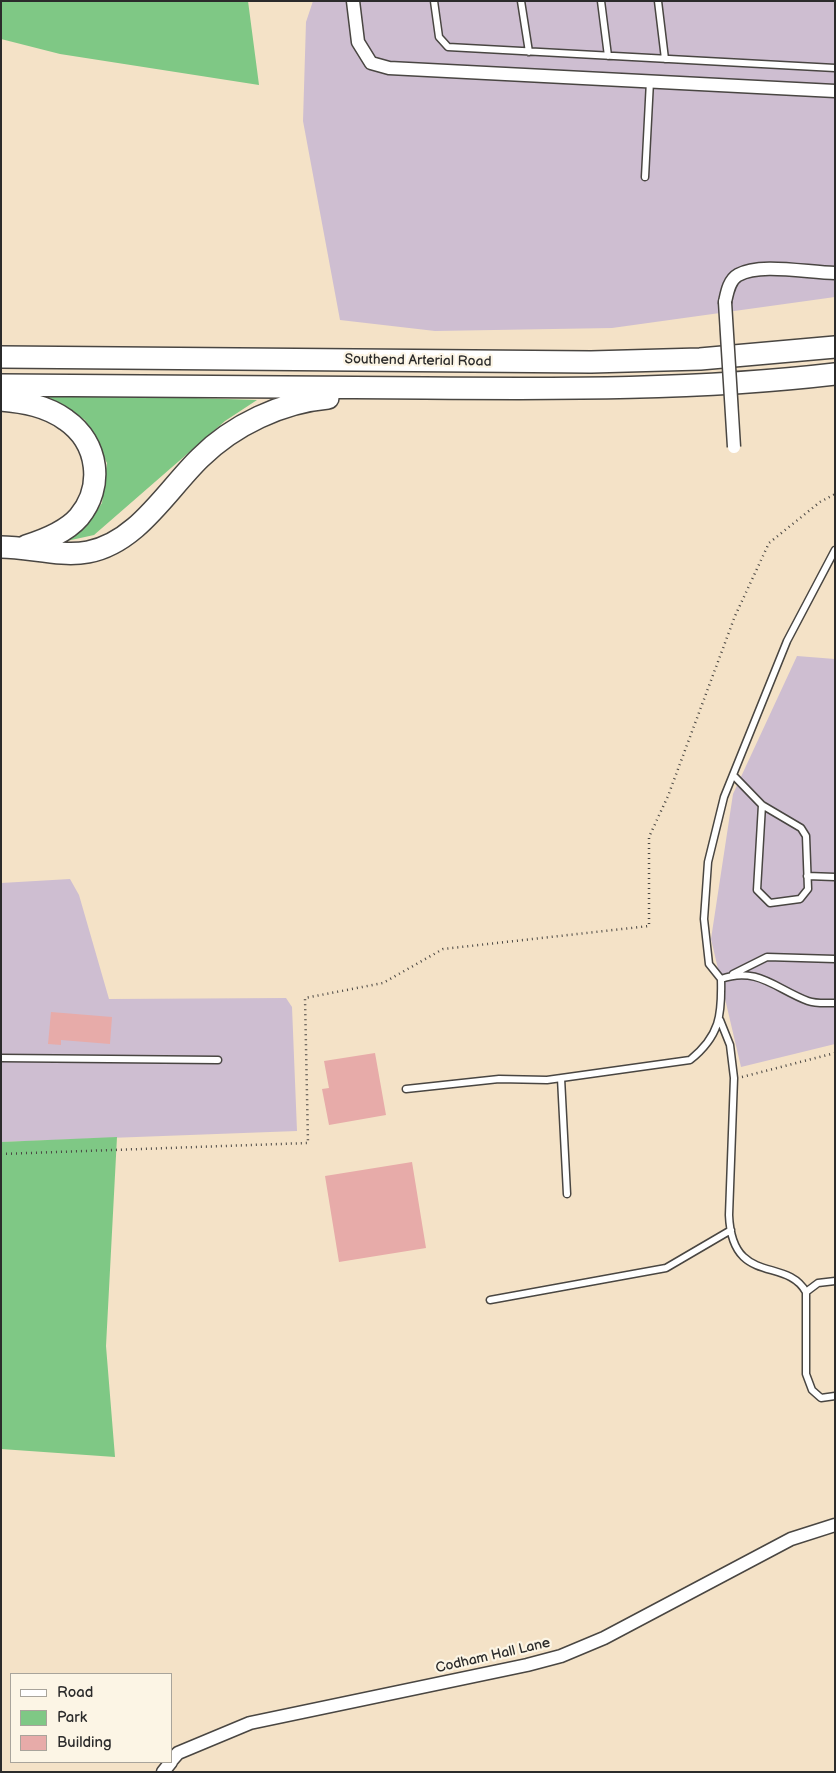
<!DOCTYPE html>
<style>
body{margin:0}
#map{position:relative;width:836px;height:1773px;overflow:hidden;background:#f4e2c7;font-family:"Balsamiq Sans",sans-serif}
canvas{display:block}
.frame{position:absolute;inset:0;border:2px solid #2b2b2b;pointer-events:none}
.legend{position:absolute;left:10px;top:1673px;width:162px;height:90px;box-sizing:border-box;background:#fcf5e5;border:1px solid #a8a49b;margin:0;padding:6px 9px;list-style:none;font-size:15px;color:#2b2b2b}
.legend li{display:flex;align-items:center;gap:10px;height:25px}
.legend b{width:25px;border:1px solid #a8a49b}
</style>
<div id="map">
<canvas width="836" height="1773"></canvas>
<div class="frame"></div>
<ul class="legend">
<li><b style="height:6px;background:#fff"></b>Road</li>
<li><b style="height:14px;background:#7fc885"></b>Park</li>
<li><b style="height:14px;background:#e7aba9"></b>Building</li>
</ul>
</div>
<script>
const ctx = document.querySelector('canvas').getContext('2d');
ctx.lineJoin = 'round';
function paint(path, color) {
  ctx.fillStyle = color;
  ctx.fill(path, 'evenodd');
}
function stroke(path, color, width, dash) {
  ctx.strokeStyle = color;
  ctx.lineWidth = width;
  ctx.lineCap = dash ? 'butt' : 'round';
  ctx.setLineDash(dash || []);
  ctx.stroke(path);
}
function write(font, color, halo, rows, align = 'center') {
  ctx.font = font + ' "Balsamiq Sans",sans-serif';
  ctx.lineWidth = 4.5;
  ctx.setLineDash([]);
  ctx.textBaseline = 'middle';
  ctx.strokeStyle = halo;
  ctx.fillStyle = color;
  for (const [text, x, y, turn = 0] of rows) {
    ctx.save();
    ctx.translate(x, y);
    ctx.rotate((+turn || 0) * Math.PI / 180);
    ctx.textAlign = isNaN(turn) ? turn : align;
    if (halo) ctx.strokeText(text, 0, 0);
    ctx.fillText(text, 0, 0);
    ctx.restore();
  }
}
const industrial = new Path2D(`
 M313 1H835V297L612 328 435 331 340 320 303 121 306 22Z
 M797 656 835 659V1044L741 1067 711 939 733 794Z
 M70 879 79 895 109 999 286 998 292 1007 297 1131 2 1142 1 883Z`);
const green = new Path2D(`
 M2 1H248L259 85 60 54 1 39Z
 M42 393 257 400 225 421 94 535 62 542 89 522 102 503 107 463 85 420Z
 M117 1137 106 1346 115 1457 1 1449V1142Z`);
const building = new Path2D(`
 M51 1012 112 1017 110 1044 61 1040V1045L48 1044Z
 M375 1053 386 1115 329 1125 322 1089 329 1088 324 1061Z
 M412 1162 426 1248 339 1262 325 1176Z`);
const path = new Path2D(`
 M742 1077 835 1053
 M1 1154 308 1143 305 998 383 983 443 949 649 926V837L668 796 735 616 769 543 820 502 835 494`);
const service = new Path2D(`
 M434 1 439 37 448 47 835 68
 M521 1 529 52
 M601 1 608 56
 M658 1 665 59
 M645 177 650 81
 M835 550 787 641 724 797 708 862 704 919 709 964 721 979C757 966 776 989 808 1001 816 1004 826 1003 835 1003
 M733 775 762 805 801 828 806 836 808 889 800 899 770 903 757 890 762 805
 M807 876 835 877
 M733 974 767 957 835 959
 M720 1020 730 1045 734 1078 729 1215C732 1287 786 1256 806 1292V1374L812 1390 821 1398 835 1396
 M1 1058 218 1060
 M561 1078 567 1194
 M406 1089 499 1079 547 1080 690 1060C720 1036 722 1015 721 979
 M806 1292 818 1283 835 1281
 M490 1300 666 1268 731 1230`);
const minor = new Path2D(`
 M353 1 358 42 371 63 389 68 835 91
 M725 302C727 293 729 280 738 275 760 262 809 273 835 273
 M171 1761 178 1753 250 1723 527 1665 561 1656 604 1638 791 1539 835 1525
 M163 1772 171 1762`);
const trunk = new Path2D(`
 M1 357 591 362 700 359 835 347
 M1 385C142 386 283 387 425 388 561 389 699 390 835 374
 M1 400C24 402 47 406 66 420 99 443 104 487 79 517 66 532 45 540 26 546
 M1 547C29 547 60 557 88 552 137 543 167 490 200 458 233 425 282 402 328 398`);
const minorBridge = new Path2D(`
 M725 302 734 447`);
const streetNames = [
 ["Southend Arterial Road",418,361,1],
 ["Codham Hall Lane",493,1656,-13]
];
paint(industrial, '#cebed1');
paint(green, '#7fc885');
paint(building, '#e7aba9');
stroke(service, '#494642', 9);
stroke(minor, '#494642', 15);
stroke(trunk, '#494642', 24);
stroke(path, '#494642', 2.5, [1, 4]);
stroke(service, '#fff', 6);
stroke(minor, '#fff', 12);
stroke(trunk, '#fff', 21);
stroke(minorBridge, '#494642', 15, []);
stroke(minorBridge, '#fff', 12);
write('14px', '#2b2b2b', '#fcf5e5', streetNames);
</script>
